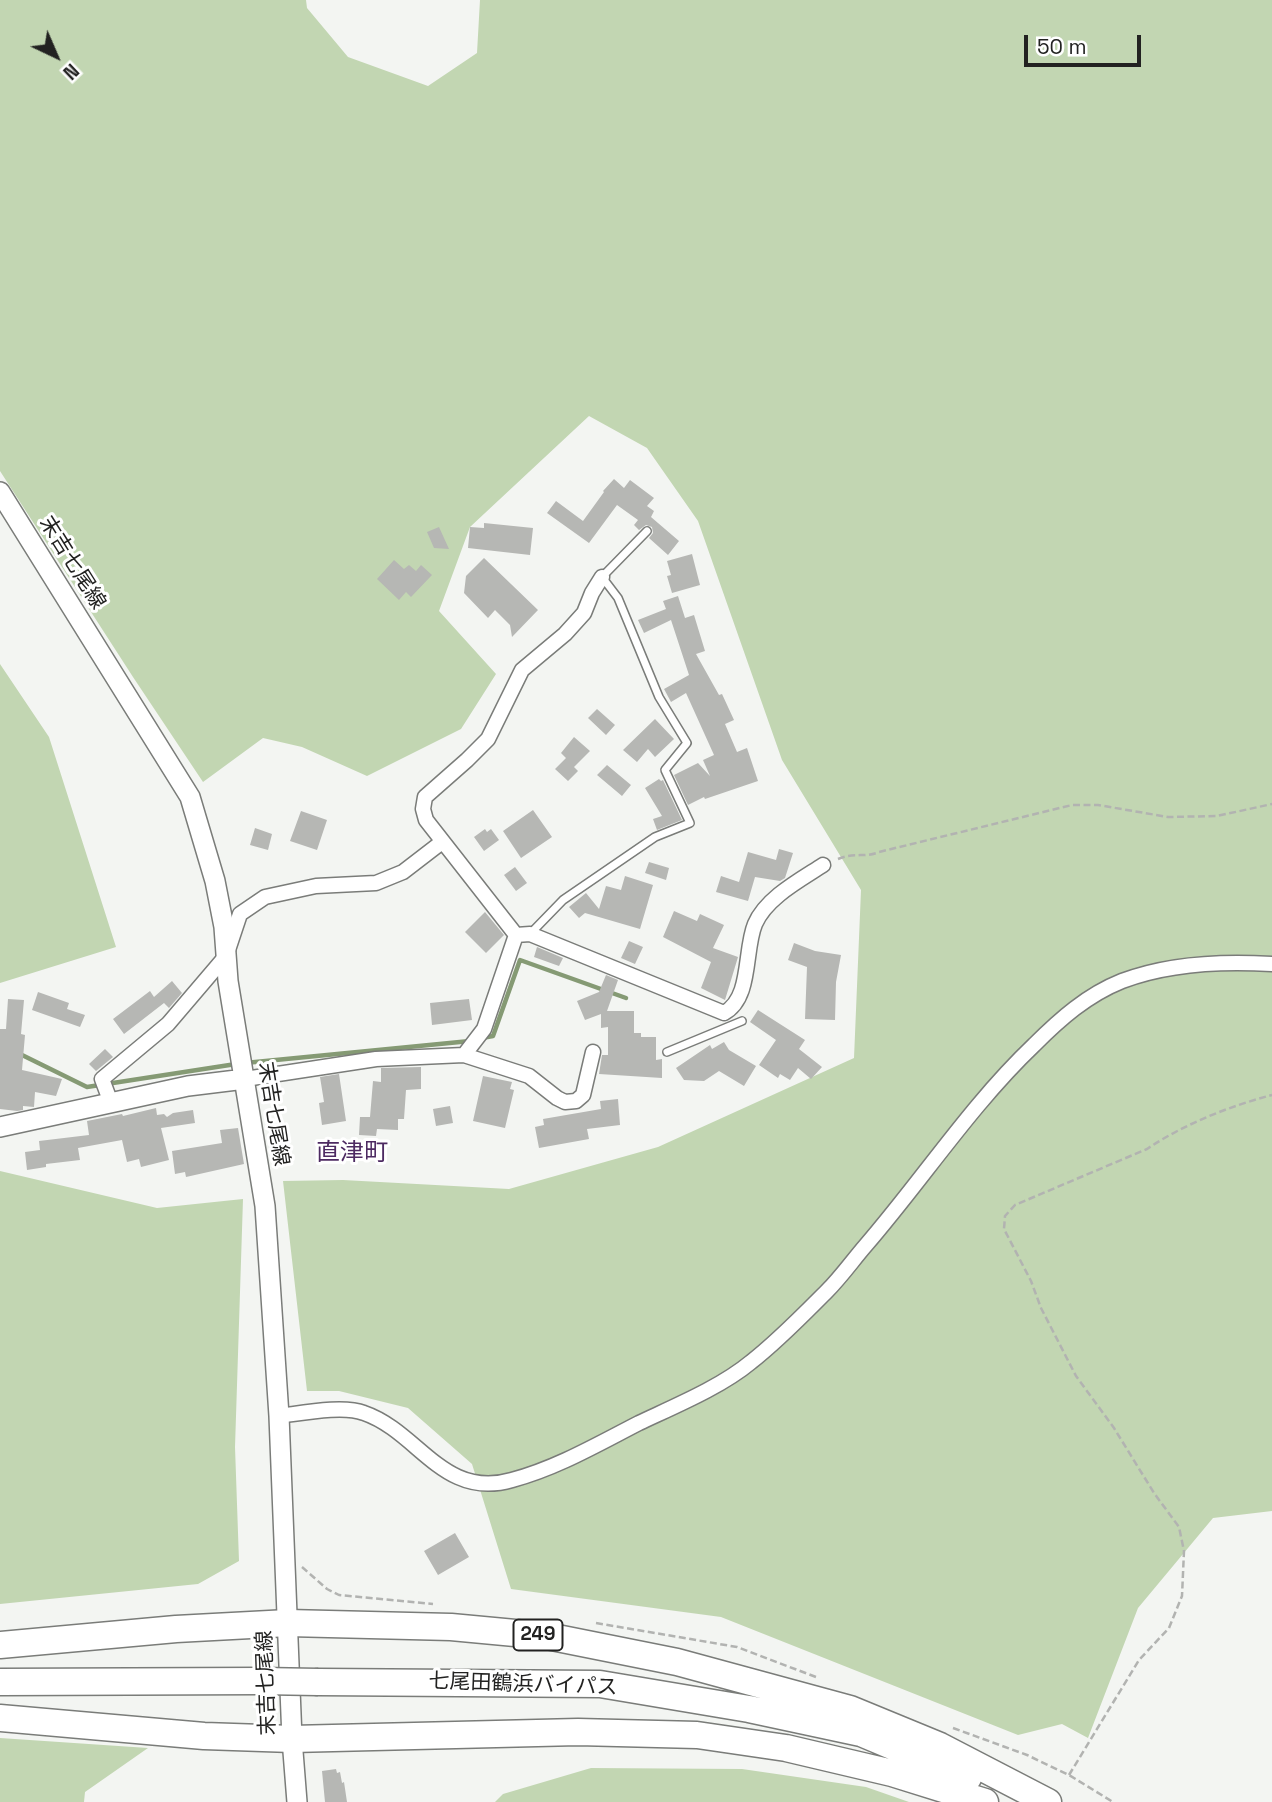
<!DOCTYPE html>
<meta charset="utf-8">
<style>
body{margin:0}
#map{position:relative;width:1272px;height:1802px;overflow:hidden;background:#f3f5f2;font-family:"Space Grotesk",sans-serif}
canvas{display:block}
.north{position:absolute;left:21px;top:21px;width:70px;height:70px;-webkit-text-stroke:5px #fff;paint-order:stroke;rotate:136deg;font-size:19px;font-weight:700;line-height:28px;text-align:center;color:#222221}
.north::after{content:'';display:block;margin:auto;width:24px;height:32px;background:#222221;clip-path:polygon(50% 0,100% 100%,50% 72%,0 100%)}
.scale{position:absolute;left:1024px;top:35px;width:117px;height:32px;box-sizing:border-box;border:4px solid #222221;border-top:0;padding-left:9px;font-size:21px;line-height:24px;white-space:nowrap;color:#222221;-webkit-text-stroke:5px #fff;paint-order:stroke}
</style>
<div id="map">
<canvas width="1272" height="1802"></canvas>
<div class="north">N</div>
<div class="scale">50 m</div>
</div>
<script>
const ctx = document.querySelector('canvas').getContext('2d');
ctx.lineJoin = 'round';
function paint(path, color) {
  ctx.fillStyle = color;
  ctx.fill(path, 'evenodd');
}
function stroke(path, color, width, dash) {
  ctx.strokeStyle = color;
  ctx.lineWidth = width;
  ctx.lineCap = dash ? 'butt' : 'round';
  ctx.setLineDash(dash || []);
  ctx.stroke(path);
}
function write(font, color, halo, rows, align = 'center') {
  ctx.font = font + ' "Space Grotesk","Noto Sans JP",sans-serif';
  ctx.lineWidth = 6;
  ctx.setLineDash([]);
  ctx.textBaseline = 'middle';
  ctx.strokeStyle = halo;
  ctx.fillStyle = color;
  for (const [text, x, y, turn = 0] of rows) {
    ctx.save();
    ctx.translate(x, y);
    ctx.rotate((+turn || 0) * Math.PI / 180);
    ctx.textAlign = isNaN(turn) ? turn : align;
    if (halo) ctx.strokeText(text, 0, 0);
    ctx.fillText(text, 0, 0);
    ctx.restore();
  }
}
const green = new Path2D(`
 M0 0H306L307 8 348 57 428 86 477 53 480 0H1272V1511L1213 1518 1138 1608 1088 1738 1062 1724 1018 1735 721 1617 511 1589 472 1464 408 1408 339 1391H307L283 1181 343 1180 509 1189 658 1147 854 1058 861 890 782 760 698 521 647 448 589 416 470 527 439 611 496 674 461 729 367 776 302 747 263 738 203 782 133 677 0 471Z
 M0 664 49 737 116 947 0 983Z
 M0 1171 157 1208 243 1199 235 1447 239 1561 198 1584 0 1604Z
 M0 1738 148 1748 85 1792 84 1802H0Z
 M591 1768 742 1769 866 1787 909 1802H495L503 1794Z`);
const stream = new Path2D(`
 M482 1038 493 1036 520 960 626 998
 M20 1054 87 1087 236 1064
 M245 1063 470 1041`);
const building = new Path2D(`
 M614 479 624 488 630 480 654 498 647 506 654 511 651 517 679 541 668 555 649 538 653 533 652 527 646 525 639 530 634 525 638 520 617 505 589 543 547 513 556 501 583 521 604 492 603 491Z
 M484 523 533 528 530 555 468 548 470 527 484 528Z
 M439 527 449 549 434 548 427 532Z
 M692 554 700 585 672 593 667 576 671 575 667 561Z
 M484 558 538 610 512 637 510 625 495 610 488 618 464 593 466 576Z
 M394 560 404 569 409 565 416 571 421 565 432 575 411 597 406 592 399 600 377 579Z
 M678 596 685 618 694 615 705 651 696 654 719 695 722 694 734 720 725 724 737 752 747 748 758 781 705 799 704 797 688 805 674 775 698 763 710 776 703 760 714 755 686 693 671 702 664 689 689 675 671 620 644 633 638 620 666 609 663 601Z
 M597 709 615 725 606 735 588 718Z
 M655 719 674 739 655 757 648 749 637 762 623 750Z
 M574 737 590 751 574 767 578 771 568 781 555 769 566 758 561 753Z
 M607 765 631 785 622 796 597 775Z
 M659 779 661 781 663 780 682 820 657 830 653 819 662 816 645 788Z
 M533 810 552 837 521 858 503 831Z
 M301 811 327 820 317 850 290 841Z
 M255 828 272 834 268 850 250 845Z
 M485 829 487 832 491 829 499 840 484 851 474 837Z
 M779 849 793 853 785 878 780 881 755 877 748 901 716 892 721 876 739 882 748 852 776 860Z
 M649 862 669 868 666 880 645 873Z
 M515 867 527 883 516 891 504 875Z
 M625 876 653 885 640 929 585 913 579 918 569 907 586 893 599 909 606 886 621 890Z
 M674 911 697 921 700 914 724 925 713 948 738 957 725 1000 701 988 711 962 663 937Z
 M485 912 504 935 486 953 465 932Z
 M629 941 643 947 635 964 621 958Z
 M794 943 815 951 841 955 836 982 835 1020 805 1019 807 967 788 960Z
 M537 947 563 958 559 966 534 957Z
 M606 975 618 980 607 1011H634V1033H641V1037H656V1060L662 1059V1078L599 1074 602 1055H608V1027L601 1028V1014L585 1020 577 1001 599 992Z
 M172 981 182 993 169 1008 164 1003 124 1034 113 1019 150 991 154 997Z
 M38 992 69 1003 67 1009 85 1015 80 1027 32 1010Z
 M8 999 24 1000 21 1034 25 1035 22 1070 62 1079 56 1096 35 1092 34 1107 23 1106V1110L17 1111 0 1109V1029H6Z
 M469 999 472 1020 432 1025 430 1003Z
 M758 1010 805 1040 799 1049 822 1067 811 1079 798 1068 790 1080 780 1074 778 1078 759 1065 776 1040 750 1022Z
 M724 1042 729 1050 756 1066 744 1086 719 1071 704 1081 684 1080 676 1068 710 1045 712 1049Z
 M105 1049 113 1057 96 1071 89 1064Z
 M421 1067V1089L406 1090 404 1119H398V1130L377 1129 376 1136 359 1135 360 1117H370L373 1081 381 1082V1068Z
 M339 1074 346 1121 322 1125 319 1103 324 1102 320 1077Z
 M483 1076 512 1082 510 1089 514 1090 505 1128 473 1121Z
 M618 1099 620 1125 587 1129 589 1139 539 1148 535 1127 544 1125 543 1119 601 1109 600 1101Z
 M450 1106 453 1123 436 1126 433 1109Z
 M156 1108 157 1115 164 1114 167 1117 173 1113 193 1110 195 1123 161 1128 169 1160 141 1167 139 1159 127 1162 122 1140 78 1148 80 1160 46 1164V1167L27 1170 25 1152 40 1150 39 1141 89 1135 87 1121 122 1114 123 1116Z
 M238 1128 244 1164 186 1177 185 1172 175 1174 172 1151 222 1143 220 1130Z
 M455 1533 469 1557 438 1575 424 1551Z
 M336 1769 337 1773 340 1772 342 1783 344 1782 347 1802H325L322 1771Z`);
const path = new Path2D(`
 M838 859C855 852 865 858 879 852L1072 805H1098L1168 817 1217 816 1272 804
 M302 1567 327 1589 339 1595 433 1604
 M596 1623 737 1647 816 1677
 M953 1728 1027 1755 1069 1775 1113 1802
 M1069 1775 1139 1660 1169 1628 1182 1596 1184 1551 1179 1527 1154 1493 1114 1428 1076 1376 1041 1308 1031 1281 1004 1229 1005 1216 1015 1205 1147 1149C1184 1124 1230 1106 1272 1095`);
const lane = new Path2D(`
 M530 934 563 900 655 837 690 823 665 770 687 743 659 697 618 598 602 577 647 531
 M667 1052 742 1021`);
const street = new Path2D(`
 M516 935 530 934 724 1013C752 998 744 950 755 924 766 898 800 880 823 865
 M464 1055 484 1029 516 935 426 820 423 809 425 797 467 760 488 739 522 670 565 634 584 613 592 593 602 577
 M245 1079 376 1059 464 1055 529 1076 557 1098 565 1102 576 1101 583 1095 593 1052
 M111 1103 102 1079 168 1024 226 956 240 914 265 897 316 886 376 883 403 872 442 842
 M279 1416C303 1413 343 1405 364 1413 419 1432 443 1500 512 1480 557 1468 598 1444 639 1423 675 1406 721 1387 751 1362 778 1341 803 1315 827 1291 841 1277 853 1260 866 1245 923 1179 971 1105 1034 1045 1060 1019 1087 995 1122 981 1169 963 1223 961 1272 964`);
const secondary = new Path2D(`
 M0 492 190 797 215 881 224 927 228 981 265 1206 279 1416 292 1739 297 1802
 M0 1127 188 1086 245 1079`);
const highway = new Path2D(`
 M0 1645 176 1629 288 1623 451 1627 547 1636 677 1662 850 1709 940 1746 1048 1802
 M0 1682 261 1681
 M318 1682 600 1684 749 1709 861 1733 968 1778
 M0 1718 204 1736 292 1739 578 1732 697 1735 786 1748 892 1773 985 1802`);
const highwayBridge = new Path2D(`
 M261 1681 318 1682`);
const shields = [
 [538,1635,49]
];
const shieldNames = [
 ["249",538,1635]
];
const streetNames = [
 ["末吉七尾線",72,563,58],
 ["末吉七尾線",273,1114,81],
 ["末吉七尾線",267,1683,-92],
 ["七尾田鶴浜バイパス",523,1685,2]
];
const quarterNames = [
 ["直津町",352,1153]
];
paint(green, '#c2d6b2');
stroke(stream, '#859a74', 4.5);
paint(building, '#b6b7b4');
stroke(lane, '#7a7c79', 10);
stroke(street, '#7a7c79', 17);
stroke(secondary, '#7a7c79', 22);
stroke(highway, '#7a7c79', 29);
stroke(path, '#b2b3b1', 2.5, [7, 3.5]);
stroke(lane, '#fff', 7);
stroke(street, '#fff', 14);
stroke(secondary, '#fff', 19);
stroke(highway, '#fff', 26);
stroke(highwayBridge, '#7a7c79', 29, []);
stroke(highwayBridge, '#fff', 26);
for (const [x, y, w] of shields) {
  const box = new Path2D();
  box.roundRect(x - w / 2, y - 15.5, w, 31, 5);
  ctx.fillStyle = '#fff';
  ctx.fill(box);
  stroke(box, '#222221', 2);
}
write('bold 19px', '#222221', null, shieldNames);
write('21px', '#222221', '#fff', streetNames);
write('24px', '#4d2a62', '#fff', quarterNames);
</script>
